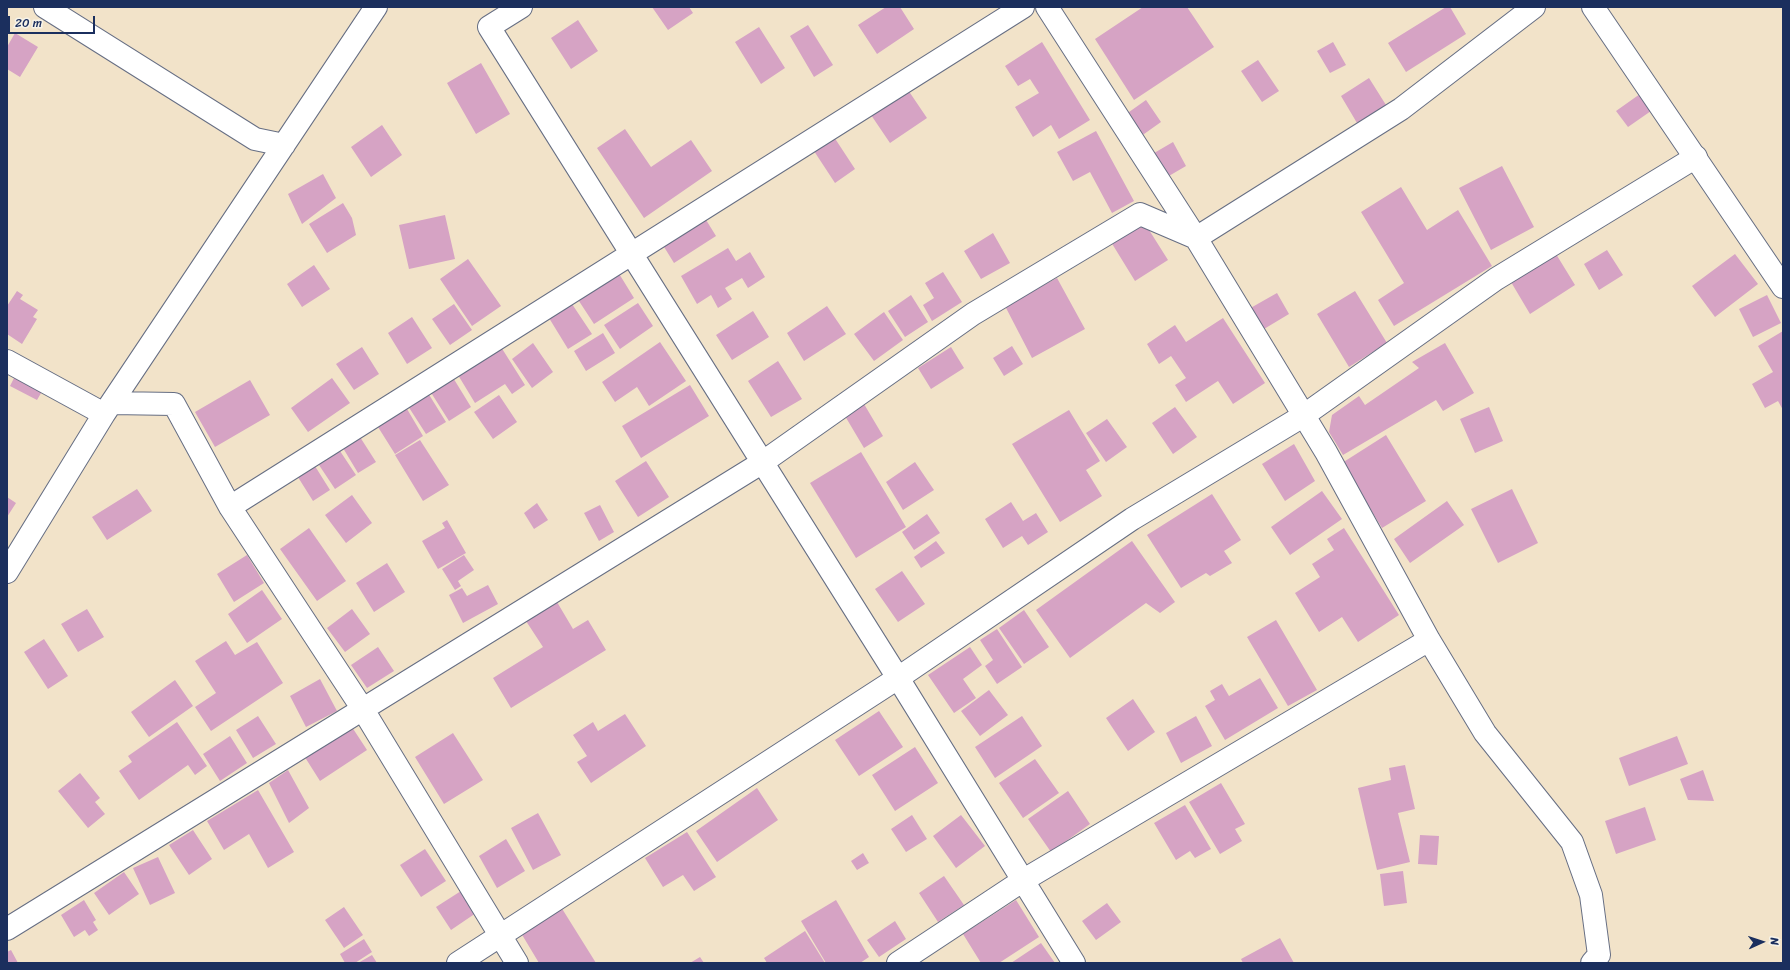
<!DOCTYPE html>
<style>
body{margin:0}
#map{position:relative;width:1790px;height:970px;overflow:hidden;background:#f2e3c9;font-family:Sriracha,sans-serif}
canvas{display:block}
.frame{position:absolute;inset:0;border:8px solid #1b2f5e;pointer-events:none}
.north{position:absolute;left:1742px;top:922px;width:40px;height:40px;-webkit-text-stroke:3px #f7f3e8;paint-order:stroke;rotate:87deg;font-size:11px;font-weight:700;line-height:16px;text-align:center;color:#1b2f5e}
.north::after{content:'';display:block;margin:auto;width:14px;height:18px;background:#1b2f5e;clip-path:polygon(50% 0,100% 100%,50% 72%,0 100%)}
.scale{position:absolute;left:8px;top:16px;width:87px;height:18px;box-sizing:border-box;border:2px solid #1b2f5e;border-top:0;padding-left:5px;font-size:12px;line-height:14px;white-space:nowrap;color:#1b2f5e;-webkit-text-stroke:3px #f7f3e8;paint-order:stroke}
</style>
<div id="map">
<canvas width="1790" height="970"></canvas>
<div class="frame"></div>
<div class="north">N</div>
<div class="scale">20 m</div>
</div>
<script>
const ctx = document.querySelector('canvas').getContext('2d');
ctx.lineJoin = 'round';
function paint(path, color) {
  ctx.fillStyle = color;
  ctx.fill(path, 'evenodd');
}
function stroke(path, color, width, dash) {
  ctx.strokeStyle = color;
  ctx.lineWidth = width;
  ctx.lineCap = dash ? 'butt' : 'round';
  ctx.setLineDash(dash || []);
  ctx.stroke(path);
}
const building = new Path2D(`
 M652 7H689L693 13 668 30Z
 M886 7H900L914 29 877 54 858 25Z
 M1143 7H1187L1214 47 1134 100 1095 39Z
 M1446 7H1450L1466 34 1406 72 1388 43Z
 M578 20 598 51 571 69 551 38Z
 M808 25 833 65 814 77 790 36Z
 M759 27 785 68 761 84 735 42Z
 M15 33 38 47 20 77 7 69V47Z
 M1042 42 1090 120 1059 139 1051 125 1033 137 1015 107 1039 93 1030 79 1018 86 1005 66Z
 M1333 42 1346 65 1330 73 1317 51Z
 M1258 60 1279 91 1262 102 1241 71Z
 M481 63 510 114 476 134 447 83Z
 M1369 78 1386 105 1357 123 1341 96Z
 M906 87 927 118 890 143 869 112Z
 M1640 94 1651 111 1628 127 1616 111Z
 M1146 100 1161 122 1137 139 1122 117Z
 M382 125 402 155 371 177 351 147Z
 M625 129 651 167 691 140 712 171 644 218 597 148Z
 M1096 131 1134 201 1112 213 1090 172 1073 181 1057 152Z
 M834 137 855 169 835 183 814 151Z
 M1173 142 1186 166 1162 180 1149 156Z
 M1502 166 1534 227 1491 250 1459 188Z
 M323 174 336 198 302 224 288 194Z
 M1401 187 1427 230 1458 210 1492 266 1394 326 1378 300 1404 283 1361 212Z
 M343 203 352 218 356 235 327 253 309 224Z
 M445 215 455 259 409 269 399 225Z
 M703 215 716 236 674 263 661 242Z
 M1144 222 1168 260 1135 281 1111 242Z
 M993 233 1010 263 981 279 964 251Z
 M728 248 736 261 750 252 765 277 748 288 742 278 725 288 732 299 718 308 711 295 697 304 681 276Z
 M1607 250 1623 275 1599 290 1584 264Z
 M1556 254 1575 285 1530 314 1511 282Z
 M1735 254 1758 284 1715 317 1692 286Z
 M468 259 501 306 472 326 440 279Z
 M314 265 330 289 302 307 287 284Z
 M618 272 634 298 594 324 577 298Z
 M943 272 962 302 932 321 923 305 934 298 925 283Z
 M1057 278 1085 329 1032 358 1005 306Z
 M17 291 23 295 20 299 38 310 33 317 37 319 22 344 7 334V306Z
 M1355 291 1387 343 1349 367 1317 314Z
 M1277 293 1289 314 1259 332 1247 310Z
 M911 295 928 322 905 337 888 311Z
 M1767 295 1781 323 1753 337 1739 309Z
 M638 303 653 326 620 349 604 325Z
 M454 304 472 330 450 345 432 319Z
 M572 304 592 334 568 349 549 318Z
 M827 306 846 334 804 361 787 333Z
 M753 311 769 337 732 360 716 335Z
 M884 312 903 340 874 361 854 334Z
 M412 317 432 348 407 364 388 333Z
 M1223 318 1265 383 1233 404 1218 381 1186 402 1175 385 1186 378 1171 356 1159 364 1147 344 1175 325 1186 342Z
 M1783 331V410L1778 401 1765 408 1752 384 1773 372 1758 346Z
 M603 333 615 353 586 371 574 351Z
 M660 342 686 381 649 406 637 387 615 402 602 382Z
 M533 343 553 372 532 388 512 359Z
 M1445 343 1474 393 1443 411 1436 400 1343 455 1329 432 1332 415 1359 396 1365 405 1419 368 1412 362Z
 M1012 346 1023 364 1004 376 993 358Z
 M362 347 379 374 354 390 336 364Z
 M501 347 525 385 512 394 505 384 475 403 458 375Z
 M951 347 964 368 931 389 918 368Z
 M778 361 802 399 771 417 748 381Z
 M16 374 44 388 37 400 10 386Z
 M452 376 471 407 449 421 430 391Z
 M332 378 350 403 308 432 291 408Z
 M250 380 270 415 215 447 195 412Z
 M690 385 709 416 641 458 622 426Z
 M428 393 446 422 426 434 408 406Z
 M499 395 517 422 493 439 474 412Z
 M864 404 883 436 864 448 845 416Z
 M1175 407 1197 437 1173 454 1152 423Z
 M1489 407 1503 441 1475 453 1460 419Z
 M407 409 423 436 395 454 378 427Z
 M1069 410 1100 461 1086 470 1102 496 1060 522 1012 444Z
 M1107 419 1127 447 1106 462 1086 433Z
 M1386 435 1426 501 1382 528 1342 463Z
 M360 437 376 462 358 473 343 448Z
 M420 440 449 485 423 501 395 455Z
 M1294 444 1315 481 1285 501 1262 464Z
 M338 448 356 475 335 489 317 462Z
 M861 452 906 527 856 558 810 483Z
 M646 461 669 497 638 517 615 481Z
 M915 462 934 490 903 510 886 482Z
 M313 463 330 490 313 501 296 474Z
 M137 489 152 511 107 540 92 517Z
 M1512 489 1538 543 1498 563 1471 509Z
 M1322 491 1342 519 1290 555 1271 527Z
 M1212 494 1241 540 1224 551 1232 563 1210 576 1206 573 1181 588 1147 535Z
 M352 495 372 523 346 543 325 515Z
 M7 497 16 503 7 517Z
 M1447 501 1464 525 1410 563 1394 539Z
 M1011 502 1023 521 1036 513 1048 532 1028 545 1022 536 1003 548 985 519Z
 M537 503 548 520 534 529 524 513Z
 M600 505 614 532 599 541 584 513Z
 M927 514 940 533 914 550 902 532Z
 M447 520 466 553 438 569 422 541 445 528 442 523Z
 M309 528 346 581 317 601 280 549Z
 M1344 528 1399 615 1358 642 1342 617 1319 632 1295 593 1320 577 1312 564 1334 550 1327 539Z
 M936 541 945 553 921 568 914 557Z
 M1132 541 1175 602 1160 613 1146 603 1070 658 1036 610Z
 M247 555 264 583 234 602 217 574Z
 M464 555 474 570 458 581 461 586 455 590 442 569Z
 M387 563 405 592 374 612 356 583Z
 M902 571 925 604 898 622 875 589Z
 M488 585 498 604 463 623 449 595 462 588 467 596Z
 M262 590 282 619 247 643 228 614Z
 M557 602 573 629 588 620 606 650 511 708 493 678 543 647 526 621Z
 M87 609 104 637 78 652 61 624Z
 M352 609 370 634 345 652 327 628Z
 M1024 610 1049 647 1024 664 999 628Z
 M1276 620 1317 690 1288 706 1247 637Z
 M997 629 1022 667 997 684 985 666 993 660 980 640Z
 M44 639 68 676 48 689 24 652Z
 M226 641 235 655 257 642 283 683 211 731 195 707 216 693 195 661Z
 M378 647 394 671 367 688 351 665Z
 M970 647 982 665 963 679 976 698 954 713 928 675Z
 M1260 678 1278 708 1225 740 1205 706 1215 700 1210 691 1222 684 1229 696Z
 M320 679 337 711 306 727 290 696Z
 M175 680 193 706 149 737 131 712Z
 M989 690 1008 715 980 736 961 711Z
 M1133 699 1155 732 1128 751 1106 718Z
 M879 711 903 747 859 776 835 740Z
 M625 714 646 746 591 783 577 762 587 756 573 735 593 722 598 731Z
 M258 716 276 744 253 758 236 730Z
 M1022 716 1042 746 995 778 975 747Z
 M1196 716 1212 746 1181 763 1166 733Z
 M348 721 367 750 320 781 301 751Z
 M177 722 207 766 195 775 188 765 139 800 119 771 132 762 128 756Z
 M453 733 483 780 444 804 415 757Z
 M230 736 247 763 220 781 203 754Z
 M1677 736 1688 764 1629 786 1619 758Z
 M915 747 938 783 895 811 872 775Z
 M1035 759 1059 793 1023 818 999 783Z
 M1405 765 1415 809 1398 813 1410 862 1377 870 1358 788 1391 780 1389 768Z
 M288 770 309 808 289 823 269 783Z
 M1703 770 1714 801 1688 800 1680 779Z
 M80 773 100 798 95 802 105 814 88 828 58 791Z
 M1221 783 1245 824 1235 829 1242 841 1220 854 1189 802Z
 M757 788 778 820 717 862 696 831Z
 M258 790 294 852 268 868 249 834 224 850 207 821Z
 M1068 791 1090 824 1051 852 1028 819Z
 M1185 805 1211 849 1195 858 1190 851 1176 860 1154 823Z
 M1645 807 1656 840 1616 854 1605 821Z
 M538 813 561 855 533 870 511 828Z
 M912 815 927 839 906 852 891 829Z
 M961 815 985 846 956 868 933 836Z
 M193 830 212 859 189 875 169 845Z
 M687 832 716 877 694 891 683 875 663 887 645 858Z
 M1420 835 1439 836 1437 865 1418 864Z
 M506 839 525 871 497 888 479 856Z
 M425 849 446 881 421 897 400 865Z
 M863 853 869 863 857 870 851 861Z
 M158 857 175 893 150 905 133 868Z
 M1403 871 1407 903 1384 906 1380 874Z
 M124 872 139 894 109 915 94 893Z
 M944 876 964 905 938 922 919 893Z
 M461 891 476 913 451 930 436 907Z
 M84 900 96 920 93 922 98 930 89 936 85 930 74 937 61 915Z
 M836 900 869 957 860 963H826L801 921Z
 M1016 900 1039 937 999 963H981L963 934Z
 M1107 903 1121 922 1096 940 1082 921Z
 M344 907 363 935 344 948 325 920Z
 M561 907 596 963H539L521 933Z
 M895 921 906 939 879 957 867 940Z
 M805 931 825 963H767L764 958Z
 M1280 938 1294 963H1243L1241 959Z
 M364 939 372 952 355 963H345L340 954Z
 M1041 943 1055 963H1011Z
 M11 950 18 963H7V952Z
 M372 955 377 963H358Z
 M700 957 704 963H690Z`);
const minor = new Path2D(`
 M45 7 255 139 284 145
 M521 7 489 27 898 678 1074 963
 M1047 7 1196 238 1326 452 1429 640 1485 733 1572 842 1591 895 1599 955 1592 963
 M7 361 104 414
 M112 403 174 404 230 507 362 708 517 963
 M230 507 1023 7
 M7 572 104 414 376 7
 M7 929 763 462 973 314 1140 214 1196 238 1401 109 1534 7
 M458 963 898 678 1132 519 1303 416 1496 279 1696 157
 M898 963 1022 881 1429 640`);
const tertiary = new Path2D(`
 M1593 7 1783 287`);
paint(building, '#d6a3c4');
stroke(minor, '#666e83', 24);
stroke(tertiary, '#666e83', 24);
stroke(minor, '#fff', 22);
stroke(tertiary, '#fff', 22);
</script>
